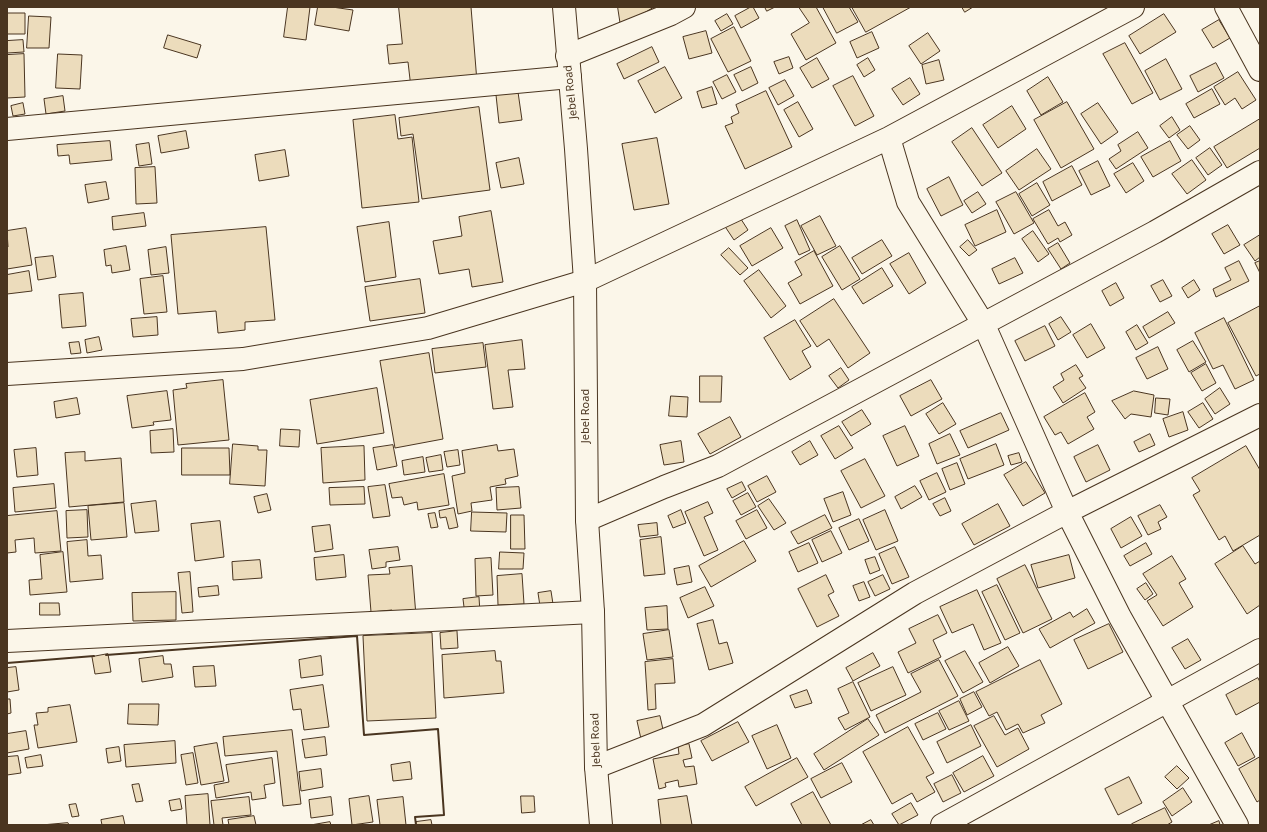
<!DOCTYPE html>
<style>
body{margin:0}
#map{position:relative;width:1267px;height:832px;overflow:hidden;background:#fbf6e9;font-family:"Noto Sans",sans-serif}
canvas{display:block}
.frame{position:absolute;inset:0;border:8px solid #4a3520;pointer-events:none}
</style>
<div id="map">
<canvas width="1267" height="832"></canvas>
<div class="frame"></div>
</div>
<script>
const ctx = document.querySelector('canvas').getContext('2d');
ctx.lineJoin = 'round';
function paint(path, color) {
  ctx.fillStyle = color;
  ctx.fill(path, 'evenodd');
}
function stroke(path, color, width, dash) {
  ctx.strokeStyle = color;
  ctx.lineWidth = width;
  ctx.lineCap = dash ? 'butt' : 'round';
  ctx.setLineDash(dash || []);
  ctx.stroke(path);
}
function write(font, color, halo, rows, align = 'center') {
  ctx.font = font + ' "Noto Sans",sans-serif';
  ctx.lineWidth = 3;
  ctx.setLineDash([]);
  ctx.textBaseline = 'middle';
  ctx.strokeStyle = halo;
  ctx.fillStyle = color;
  for (const [text, x, y, turn = 0] of rows) {
    ctx.save();
    ctx.translate(x, y);
    ctx.rotate((+turn || 0) * Math.PI / 180);
    ctx.textAlign = isNaN(turn) ? turn : align;
    if (halo) ctx.strokeText(text, 0, 0);
    ctx.fillText(text, 0, 0);
    ctx.restore();
  }
}
const building = new Path2D(`
 M288 7H310L306 40 284 37Z
 M318 7H332L353 10 349 31 315 25Z
 M399 7H471L477 82 411 88 408 62 389 64 387 45 402 44Z
 M618 7H654L621 27Z
 M751 7H753L759 18 741 28 735 16Z
 M765 7H775L767 11Z
 M799 7H816L836 43 806 60 791 34 809 23Z
 M823 7H849L858 22 837 33Z
 M852 7H911L866 32Z
 M962 7H973L965 12Z
 M7 13H25V34H7Z
 M727 14 733 24 721 31 715 21Z
 M1164 14 1176 32 1140 54 1129 36Z
 M29 16 51 17 49 48H27Z
 M1219 20 1230 38 1213 48 1202 30Z
 M734 27 751 61 728 72 711 39Z
 M706 31 712 53 689 59 683 37Z
 M872 32 879 48 857 58 850 42Z
 M928 33 940 51 921 64 909 46Z
 M168 35 201 45 197 58 164 48Z
 M23 40 24 52 7 53V41Z
 M1125 43 1153 93 1132 104 1103 54Z
 M652 47 659 62 624 79 617 64Z
 M24 54 25 97 7 98V55Z
 M58 54 82 55 80 89 56 88Z
 M789 57 793 68 779 74 774 62Z
 M817 58 829 79 812 88 800 68Z
 M868 58 875 70 864 77 857 65Z
 M1166 59 1182 89 1160 100 1145 71Z
 M939 60 944 80 926 84 922 65Z
 M1216 63 1224 78 1198 92 1190 76Z
 M665 67 682 98 655 113 638 81Z
 M751 67 758 83 742 91 734 75Z
 M1238 72 1256 100 1242 109 1235 98 1225 105 1214 87Z
 M727 75 736 92 722 99 713 82Z
 M853 76 874 116 855 126 833 86Z
 M1048 77 1063 102 1041 115 1027 91Z
 M910 78 920 94 903 105 892 89Z
 M785 80 794 96 778 105 769 88Z
 M712 87 717 104 702 108 697 92Z
 M1212 89 1220 104 1194 118 1186 104Z
 M766 91 792 147 745 169 725 126 733 123 731 117 739 113 736 105Z
 M518 92 522 120 499 123 496 95Z
 M63 96 65 111 46 114 44 99Z
 M798 102 813 129 799 137 784 110Z
 M1067 102 1094 149 1061 168 1034 120Z
 M23 103 25 114 13 116 11 106Z
 M1098 103 1118 132 1101 144 1081 114Z
 M1012 106 1026 129 998 148 983 125Z
 M479 107 490 190 422 199 413 134 401 136 399 118Z
 M395 115 398 139 412 137 419 202 362 208 353 120Z
 M1172 117 1180 130 1169 138 1160 126Z
 M1260 119V148L1227 168 1214 147Z
 M1190 126 1200 140 1188 149 1177 135Z
 M972 128 1002 173 982 186 952 142Z
 M186 131 189 148 161 153 158 136Z
 M1138 132 1148 148 1116 169 1109 159 1121 151 1118 145Z
 M657 138 669 204 634 210 622 144Z
 M110 141 112 160 70 164 69 155 58 156 57 145Z
 M1170 141 1181 161 1153 177 1141 157Z
 M149 143 152 164 139 166 136 145Z
 M1210 148 1222 165 1208 175 1196 158Z
 M1037 149 1051 169 1019 190 1006 171Z
 M285 150 289 176 259 181 255 155Z
 M519 158 524 184 501 188 496 163Z
 M1192 160 1206 180 1187 194 1172 174Z
 M1098 161 1110 186 1091 195 1079 171Z
 M1133 163 1144 181 1126 193 1114 174Z
 M1072 166 1082 185 1052 201 1043 182Z
 M155 167 157 203 136 204 135 168Z
 M949 177 963 205 941 216 927 189Z
 M106 182 109 199 88 203 85 185Z
 M1037 183 1050 205 1032 216 1019 194Z
 M978 192 986 204 972 213 964 201Z
 M1016 192 1034 223 1014 234 996 202Z
 M997 210 1006 232 975 246 965 225Z
 M1049 210 1058 226 1065 222 1072 235 1060 242 1058 238 1048 244 1033 219Z
 M491 211 503 282 472 287 469 269 439 274 433 241 462 236 459 217Z
 M144 213 146 226 113 230 112 217Z
 M739 216 748 230 734 240 724 225Z
 M820 216 836 246 817 255 801 226Z
 M797 220 810 250 799 255 785 226Z
 M389 222 396 277 365 282 357 227Z
 M1228 225 1240 245 1224 254 1212 234Z
 M266 227 275 320 245 322V330L218 333 216 311 178 314 171 235Z
 M26 228 32 265 7 269V248L8 247 7 231Z
 M771 228 783 248 752 266 740 246Z
 M1033 231 1049 254 1038 262 1022 239Z
 M1260 235V257L1255 261 1244 245Z
 M882 240 892 256 862 274 852 258Z
 M968 240 977 250 969 256 960 247Z
 M1058 243 1070 263 1061 269 1048 249Z
 M126 246 130 270 112 273 111 265 106 266 104 250Z
 M840 246 860 279 842 290 822 257Z
 M166 247 169 273 151 275 148 250Z
 M729 248 748 268 740 275 721 255Z
 M814 251 833 286 800 304 788 283 802 275 795 262Z
 M909 253 926 283 909 294 890 264Z
 M53 256 56 277 38 280 35 258Z
 M1015 258 1023 273 999 284 992 269Z
 M1239 261 1249 281 1216 297 1213 289 1231 280 1225 268Z
 M1260 261V273L1255 263Z
 M882 268 893 286 863 304 852 287Z
 M759 270 786 306 771 318 744 281Z
 M29 271 32 291 7 294V275Z
 M163 276 167 312 144 314 140 279Z
 M420 279 425 313 370 321 365 287Z
 M1163 280 1172 296 1160 302 1151 286Z
 M1194 280 1200 290 1188 298 1182 288Z
 M1116 283 1124 298 1110 306 1102 291Z
 M83 293 86 326 62 328 59 295Z
 M834 299 870 353 848 368 829 339 817 347 800 321Z
 M1260 306V374L1256 376 1228 323Z
 M1168 312 1175 323 1149 338 1143 327Z
 M157 317 158 335 133 337 131 319Z
 M1061 317 1071 332 1058 340 1049 324Z
 M1224 318 1254 380 1235 389 1223 365 1213 369 1195 333Z
 M795 320 811 346 802 351 811 367 790 380 764 338Z
 M1091 324 1105 348 1087 358 1073 335Z
 M1137 325 1148 343 1136 350 1126 332Z
 M1045 326 1055 346 1025 361 1015 341Z
 M99 337 102 350 87 353 85 340Z
 M522 340 525 369 508 370 513 407 493 409 485 345Z
 M1193 341 1206 362 1189 372 1177 350Z
 M79 342 81 353 71 354 69 343Z
 M483 343 486 367 435 373 432 349Z
 M1158 347 1168 369 1147 379 1136 358Z
 M429 353 443 439 395 448 380 361Z
 M1206 364 1216 383 1202 391 1191 373Z
 M1076 365 1083 376 1079 378 1086 388 1063 403 1053 387 1064 380 1061 374Z
 M841 368 849 380 838 388 829 376Z
 M700 376H722L721 402H700Z
 M223 380 229 440 178 445 173 390 187 388 186 384Z
 M931 380 942 399 911 416 900 396Z
 M377 388 384 433 317 444 310 400Z
 M1220 388 1230 404 1215 414 1205 399Z
 M167 391 171 420 153 422 154 425 132 428 127 396Z
 M1134 391 1154 395 1151 417 1131 414 1125 419 1112 401Z
 M1085 393 1095 412 1087 417 1094 429 1068 444 1061 432 1055 435 1044 417Z
 M671 396 688 397 687 417 669 416Z
 M77 398 80 414 56 418 54 402Z
 M1156 398 1170 399 1168 415 1155 413Z
 M943 403 956 424 939 434 926 414Z
 M1203 403 1213 419 1199 428 1188 412Z
 M862 410 871 424 851 436 842 422Z
 M1183 412 1188 430 1169 437 1163 419Z
 M1001 413 1009 430 968 448 960 431Z
 M730 417 741 437 710 454 698 434Z
 M839 426 853 448 835 459 821 436Z
 M905 426 919 456 897 466 883 436Z
 M173 429 174 452 151 453 150 431Z
 M281 429 300 430 299 447 280 446Z
 M950 434 960 455 937 464 929 444Z
 M1150 434 1155 445 1139 452 1134 442Z
 M681 441 684 462 664 465 660 445Z
 M810 441 818 455 800 465 792 452Z
 M233 444 258 446V450H267L265 486 230 484Z
 M996 444 1004 465 968 479 960 459Z
 M393 445 397 466 377 470 373 448Z
 M497 445 498 451 514 449 518 476 505 479 506 484 490 487 492 500 471 503 472 511 458 514 452 476 465 473 462 451Z
 M1098 445 1110 470 1086 482 1074 457Z
 M364 446 365 480 323 483 321 448Z
 M1246 446 1260 470V535L1233 551 1225 536 1219 540 1193 495 1200 491 1192 478Z
 M36 448 38 475 17 477 14 450Z
 M182 448H229L230 475H182Z
 M458 450 460 465 447 467 444 452Z
 M85 452V461L121 458 124 502 69 507 65 453Z
 M1019 453 1022 462 1011 465 1008 456Z
 M441 455 443 470 429 472 426 458Z
 M423 457 425 472 404 475 402 461Z
 M865 459 885 496 861 508 841 471Z
 M1026 462 1045 493 1023 506 1004 475Z
 M957 463 965 484 950 490 942 469Z
 M937 473 946 492 929 500 920 481Z
 M444 474 449 505 418 510 417 502 404 505 402 497 392 498 389 484Z
 M767 476 776 492 757 502 748 486Z
 M742 482 746 490 732 498 727 489Z
 M54 484 56 508 15 512 13 488Z
 M385 485 390 516 373 518 368 487Z
 M915 486 922 497 901 509 895 497Z
 M364 487 365 504 330 505 329 488Z
 M519 487 521 508 497 510 496 488Z
 M843 492 851 515 833 522 824 499Z
 M748 493 756 507 741 515 733 501Z
 M267 494 271 510 258 513 254 497Z
 M945 498 951 511 940 516 933 504Z
 M769 499 786 523 774 530 758 506Z
 M156 501 159 531 135 533 131 504Z
 M708 502 713 513 704 517 718 550 704 556 685 512Z
 M124 503 127 537 91 540 88 506Z
 M998 504 1010 526 974 545 962 524Z
 M1160 505 1167 517 1158 522 1161 529 1148 535 1138 516Z
 M454 508 458 527 449 529 446 517 440 518 439 511Z
 M87 510 88 537 67 538 66 511Z
 M681 510 686 523 673 528 668 516Z
 M757 510 767 528 746 539 736 521Z
 M885 510 898 541 876 550 863 520Z
 M57 511 61 551 35 553 34 538 15 540 16 552 7 553V516Z
 M472 512 507 513 506 532 471 531Z
 M435 513 438 527 431 528 428 514Z
 M511 515H524L525 549H511Z
 M825 515 832 528 798 544 791 532Z
 M1131 517 1142 536 1121 548 1111 529Z
 M859 519 869 541 849 550 839 528Z
 M220 521 224 557 195 561 191 524Z
 M657 523 658 535 640 537 638 525Z
 M330 525 333 549 315 552 312 527Z
 M831 531 842 553 822 562 812 540Z
 M661 537 665 574 644 576 640 540Z
 M87 540 88 556 101 555 103 579 70 582 67 542Z
 M744 541 756 561 711 587 699 566Z
 M809 543 818 563 798 572 789 552Z
 M1146 543 1152 554 1130 566 1124 556Z
 M1243 546 1255 564 1260 561V605L1247 614 1215 564Z
 M398 547 400 560 386 562V567L372 569 369 550Z
 M895 547 909 577 892 584 879 554Z
 M63 552 67 592 30 595 29 580 42 579 40 555Z
 M500 552 524 553 523 569H499Z
 M344 555 346 577 316 580 314 558Z
 M1069 555 1075 578 1038 588 1031 565Z
 M1172 556 1186 579 1179 583 1193 607 1163 626 1147 601 1157 595 1143 574Z
 M875 557 880 570 870 574 865 560Z
 M491 558 493 595 476 596 475 559Z
 M260 560 262 578 233 580 232 562Z
 M1025 565 1052 619 1023 633 997 579Z
 M412 566 416 616 392 617V610L371 612 368 575 390 574 389 568Z
 M689 566 692 582 677 585 674 569Z
 M190 572 193 612 182 613 178 573Z
 M522 574 524 604 498 605 497 576Z
 M826 575 834 592 828 595 839 616 817 627 798 589Z
 M883 575 890 589 875 596 868 582Z
 M864 582 870 597 859 601 853 586Z
 M1146 583 1153 594 1145 600 1137 589Z
 M997 585 1020 633 1005 640 982 592Z
 M218 586 219 595 199 597 198 588Z
 M705 587 714 606 688 618 680 598Z
 M977 590 1001 643 984 650 973 624 952 633 940 607Z
 M551 591 553 604 540 606 538 593Z
 M176 592V620L133 621 132 593Z
 M479 597 480 613 465 615 463 599Z
 M40 603H59L60 615H40Z
 M667 606 668 629 647 630 645 608Z
 M1087 609 1095 623 1050 648 1039 629 1070 612 1073 617Z
 M938 615 947 633 933 640 941 657 908 673 898 652 916 643 909 629Z
 M713 620 719 644 727 642 733 663 709 670 697 624Z
 M1109 624 1123 652 1088 669 1074 640Z
 M669 630 673 657 647 660 643 634Z
 M457 631 458 648 441 649 440 633Z
 M432 633 436 718 367 721 363 636Z
 M1188 639 1201 660 1185 669 1172 648Z
 M1008 647 1019 666 990 683 979 663Z
 M495 651 496 661H501L504 693 444 698 442 655Z
 M965 651 983 682 963 693 945 661Z
 M873 653 880 666 853 681 846 668Z
 M108 654 111 672 95 674 92 657Z
 M163 656 164 664H171L173 677 142 682 139 659Z
 M321 656 323 675 301 678 299 660Z
 M673 659 675 683 655 684 656 709 648 710 645 662Z
 M939 660 958 696 885 733 876 715 921 692 911 674Z
 M1040 660 1062 704 1041 715 1045 723 1023 733 1018 724 1006 730 997 712 989 716 976 692Z
 M214 666 216 686 195 687 193 667Z
 M16 667 19 690 7 692V668Z
 M893 667 906 695 871 711 858 683Z
 M1258 678 1260 682V702L1236 715 1226 695Z
 M853 682 870 717 845 730 838 718 849 713 838 689Z
 M323 685 329 727 304 730 301 709 293 710 290 690Z
 M807 690 812 703 795 708 790 696Z
 M974 692 982 707 967 715 960 699Z
 M7 699H10L11 713 7 714Z
 M959 701 969 721 949 730 939 711Z
 M129 704H159L158 725 128 724Z
 M70 705 77 742 38 748 34 725H38L36 713 48 712V708Z
 M938 713 946 729 923 740 915 724Z
 M660 716 664 734 641 739 637 721Z
 M994 716 1005 735 1018 728 1029 749 997 767 974 726Z
 M868 719 879 735 824 770 814 754Z
 M738 722 749 742 712 761 701 741Z
 M777 725 791 758 767 769 752 736Z
 M971 725 981 746 947 763 937 742Z
 M908 727 934 773 926 777 935 792 917 802 912 793 892 804 863 752Z
 M292 730 301 804 283 806 277 751 225 756 223 737Z
 M26 731 29 749 7 753V734Z
 M1242 733 1255 757 1238 766 1225 743Z
 M325 737 327 755 305 758 302 740Z
 M175 741 176 763 126 767 124 745Z
 M217 743 224 781 201 785 194 747Z
 M689 744 692 758 683 760 685 767 694 766 697 784 679 787 678 780 665 783 666 787 659 789 653 759 679 754 678 746Z
 M119 747 121 761 108 763 106 749Z
 M193 753 198 783 186 785 181 755Z
 M41 755 43 766 27 768 25 758Z
 M18 756 21 773 7 775V757Z
 M983 756 994 776 964 792 953 773Z
 M1260 757V800L1257 802 1239 769Z
 M272 758 275 783 264 785 266 798 252 800 251 792 216 798 214 785 229 782 226 765Z
 M797 758 808 777 756 806 745 787Z
 M410 762 412 779 393 781 391 765Z
 M842 763 852 782 821 798 811 779Z
 M1177 766 1189 778 1177 789 1165 777Z
 M321 769 323 787 301 791 299 772Z
 M952 775 961 793 943 802 934 784Z
 M1129 777 1142 803 1118 815 1105 789Z
 M139 784 143 801 136 802 132 785Z
 M1183 788 1192 802 1172 816 1163 802Z
 M813 792 831 825H802L791 804Z
 M208 794 210 825H187L185 796Z
 M369 796 373 822 352 825 349 799Z
 M521 796H534L535 812 522 813Z
 M687 796 692 825H661L658 800Z
 M249 797 251 815 222 818 223 825H214L211 801Z
 M331 797 333 815 311 818 309 800Z
 M403 797 406 825H380L377 800Z
 M180 799 182 809 171 811 169 801Z
 M911 803 918 815 899 825 892 814Z
 M76 804 79 816 72 817 69 805Z
 M1165 808 1172 822 1167 825H1133L1132 824Z
 M123 816 125 825H102L101 820Z
 M254 816 256 825H229L228 820Z
 M431 820 432 825H416V822Z
 M871 820 874 825H861Z
 M1219 821 1220 825H1209Z
 M330 822 331 825H311Z
 M68 823 69 825H42Z`);
const minor = new Path2D(`
 M1226 7 1260 70
 M567 56 671 14 684 7
 M7 129 570 77
 M889 138 908 202 984 325 1067 512 1120 617 1237 825
 M7 374 243 359 428 328 585 281 889 138 1133 7
 M587 520 664 487 718 466 1155 232 1260 172
 M7 641 593 612
 M596 767 703 725 915 593 1067 512 1260 415
 M942 825 1260 650`);
const primary = new Path2D(`
 M564 7 576 149 585 281 587 520 593 612 596 767 601 825`);
const wall = new Path2D(`
 M106 655 357 636 364 735 438 729 444 815 415 817 416 825
 M7 663 94 656`);
const streetNames = [
 ["Jebel Road",571,92,-96],
 ["Jebel Road",586,416,-90],
 ["Jebel Road",596,740,-92]
];
paint(building, '#ecdcbc');
stroke(building, '#4a3520', 1);
stroke(minor, '#4a3520', 24);
stroke(primary, '#4a3520', 24);
stroke(minor, '#fbf6e9', 22);
stroke(primary, '#fbf6e9', 22);
stroke(wall, '#4a3520', 2);
write('11px', '#4a3520', '#fbf6e9', streetNames);
</script>
